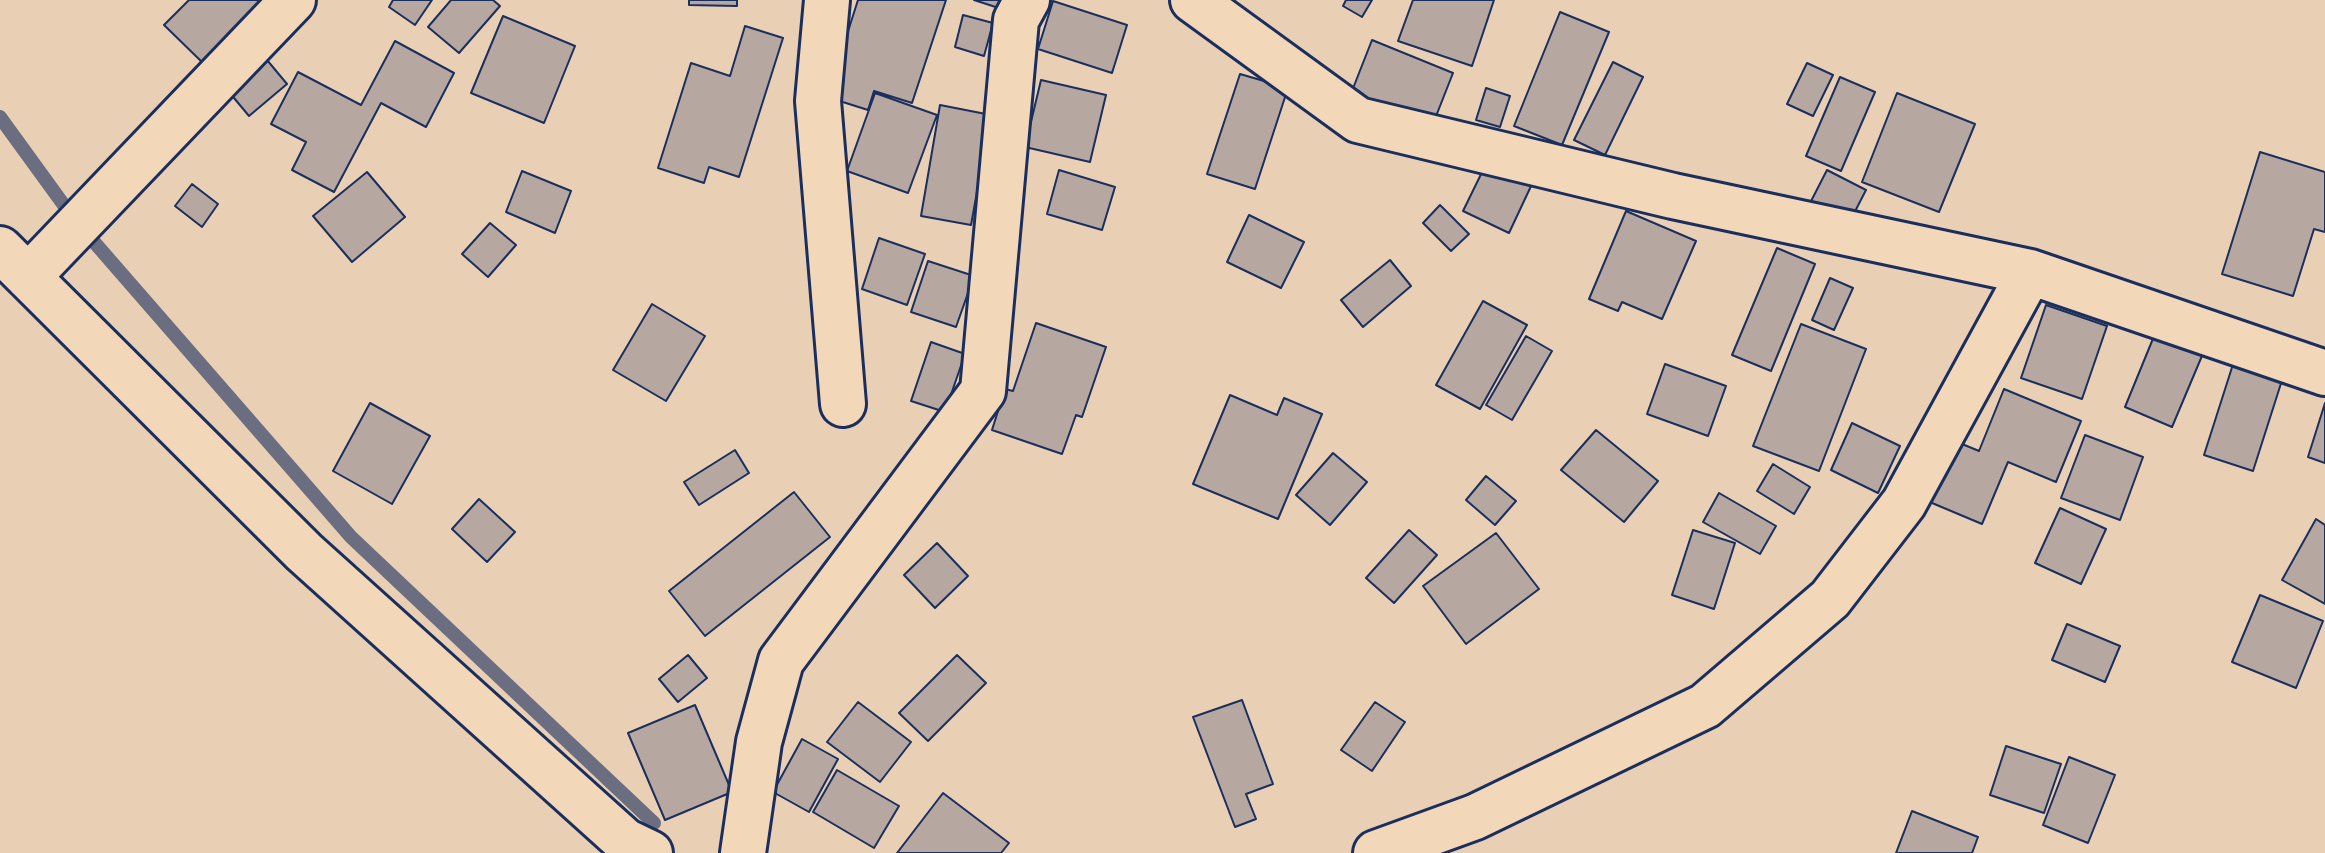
<!DOCTYPE html>
<style>
body{margin:0}
canvas{display:block;background:#e9d0b5}
</style>
<canvas width="2325" height="853"></canvas>
<script>
const ctx = document.querySelector('canvas').getContext('2d');
ctx.lineJoin = 'round';
function stroke(path, color, width, dash) {
  ctx.strokeStyle = color;
  ctx.lineWidth = width;
  ctx.lineCap = dash ? 'butt' : 'round';
  ctx.setLineDash(dash || []);
  ctx.stroke(path);
}
function paint(path, color) {
  ctx.fillStyle = color;
  ctx.fill(path, 'evenodd');
}
const stream = new Path2D(`
 M0 117 74 219 351 537 654 823`);
const building = new Path2D(`
 M189 0H268L205 65 164 25Z
 M393 0H432L415 25 389 7Z
 M451 0H493L500 6 459 53 428 27Z
 M689 0H737V6L689 5Z
 M858 0H946L912 103 874 91 868 110 827 97Z
 M974 0H1011L1008 11Z
 M1346 0H1372L1362 17 1343 6Z
 M1413 0H1494L1472 66 1398 41Z
 M1053 1 1127 25 1112 73 1038 49Z
 M1560 12 1609 32 1562 145 1514 126Z
 M963 15 993 23 984 56 955 47Z
 M503 16 575 46 544 123 471 93Z
 M745 26 783 38 739 177 709 167 704 183 658 168 691 63 730 76Z
 M1372 40 1453 73 1431 129 1350 96Z
 M395 41 454 73 426 127 381 103 334 192 292 170 306 142 271 124 298 72 361 105Z
 M262 54 287 84 249 116 224 86Z
 M1613 62 1643 77 1605 155 1574 140Z
 M1807 63 1833 75 1813 116 1787 104Z
 M1240 74 1288 88 1255 189 1207 174Z
 M1840 77 1875 92 1841 171 1806 156Z
 M1041 80 1106 95 1090 162 1025 147Z
 M1486 88 1510 96 1500 127 1476 120Z
 M875 93 937 115 908 193 847 171Z
 M1897 93 1975 124 1939 212 1862 182Z
 M940 105 991 115 971 225 921 216Z
 M2260 152 2325 172V232L2314 229 2293 296 2222 274Z
 M1487 162 1532 184 1509 233 1463 211Z
 M1059 170 1115 187 1102 230 1047 214Z
 M1827 170 1866 190 1847 227 1808 207Z
 M522 171 571 191 555 233 506 212Z
 M367 172 405 217 352 262 313 216Z
 M192 184 218 204 202 227 175 206Z
 M1440 205 1469 234 1451 251 1423 223Z
 M1626 211 1696 241 1662 319 1622 302 1618 311 1589 299Z
 M1249 215 1304 242 1281 288 1227 262Z
 M490 223 516 245 488 277 462 254Z
 M879 238 925 254 907 305 862 289Z
 M1777 248 1815 264 1771 371 1732 355Z
 M1390 260 1411 286 1363 327 1341 300Z
 M928 261 974 276 956 327 911 312Z
 M1830 278 1853 288 1834 330 1812 320Z
 M1483 301 1527 325 1480 409 1436 385Z
 M652 304 705 336 666 401 613 370Z
 M2046 305 2107 326 2082 399 2021 378Z
 M1036 323 1106 347 1082 417 1076 415 1062 454 992 430 1005 389 1013 391Z
 M1801 324 1866 349 1819 471 1753 446Z
 M2159 324 2207 344 2172 427 2125 407Z
 M1526 336 1552 351 1512 420 1486 405Z
 M931 342 965 354 945 412 911 401Z
 M2235 358 2284 374 2253 471 2204 455Z
 M1665 364 1726 386 1708 436 1647 414Z
 M2004 389 2081 421 2056 482 2008 462 1982 524 1913 495 1938 434 1979 451Z
 M1230 395 1277 415 1284 398 1322 414 1278 519 1193 484Z
 M370 403 430 436 392 504 333 471Z
 M2325 403V463L2308 457Z
 M1852 423 1900 446 1878 493 1831 470Z
 M1596 430 1658 481 1624 522 1561 470Z
 M2085 435 2143 457 2120 520 2061 498Z
 M735 450 749 473 699 505 684 482Z
 M1333 453 1367 482 1330 525 1296 495Z
 M1773 464 1810 487 1794 514 1757 491Z
 M1486 476 1516 501 1495 525 1466 500Z
 M794 492 830 537 705 636 669 591Z
 M1719 493 1776 526 1760 554 1703 522Z
 M479 499 515 532 487 562 452 529Z
 M2060 508 2106 529 2081 584 2035 563Z
 M2316 519 2325 525V604L2282 580Z
 M1409 530 1437 555 1394 603 1366 578Z
 M1693 530 1735 543 1714 609 1672 595Z
 M1496 533 1539 589 1466 644 1423 586Z
 M937 543 968 576 935 608 904 575Z
 M2260 595 2323 621 2296 688 2232 662Z
 M2067 624 2120 646 2105 682 2052 660Z
 M688 655 707 678 678 702 659 679Z
 M957 655 986 683 928 741 899 713Z
 M1242 700 1273 784 1246 794 1256 819 1235 827 1193 717Z
 M858 702 911 742 880 782 827 742Z
 M1375 702 1405 722 1372 771 1341 750Z
 M695 705 732 792 665 820 628 733Z
 M802 739 838 759 809 812 773 792Z
 M2006 746 2061 764 2044 813 1990 795Z
 M2069 757 2115 775 2088 843 2043 825Z
 M837 770 899 806 874 848 813 812Z
 M943 793 1009 843 1001 853H897Z
 M1912 811 1978 837 1972 853H1896Z`);
const street = new Path2D(`
 M827 0 818 101 843 404
 M1193 0 1358 120 1673 196 2030 272 2325 373
 M0 249 304 552 625 841 650 853
 M28 277 293 0
 M743 853 759 742 781 661 983 391 1016 20 1027 0
 M1376 853 1475 817 1705 706 1830 599 1904 503 2030 272`);
stroke(stream, '#6b6d80', 14);
paint(building, '#b6a8a0');
stroke(building, '#1b2f5e', 2);
stroke(street, '#1b2f5e', 50);
stroke(street, '#f2d7b9', 44);
</script>
